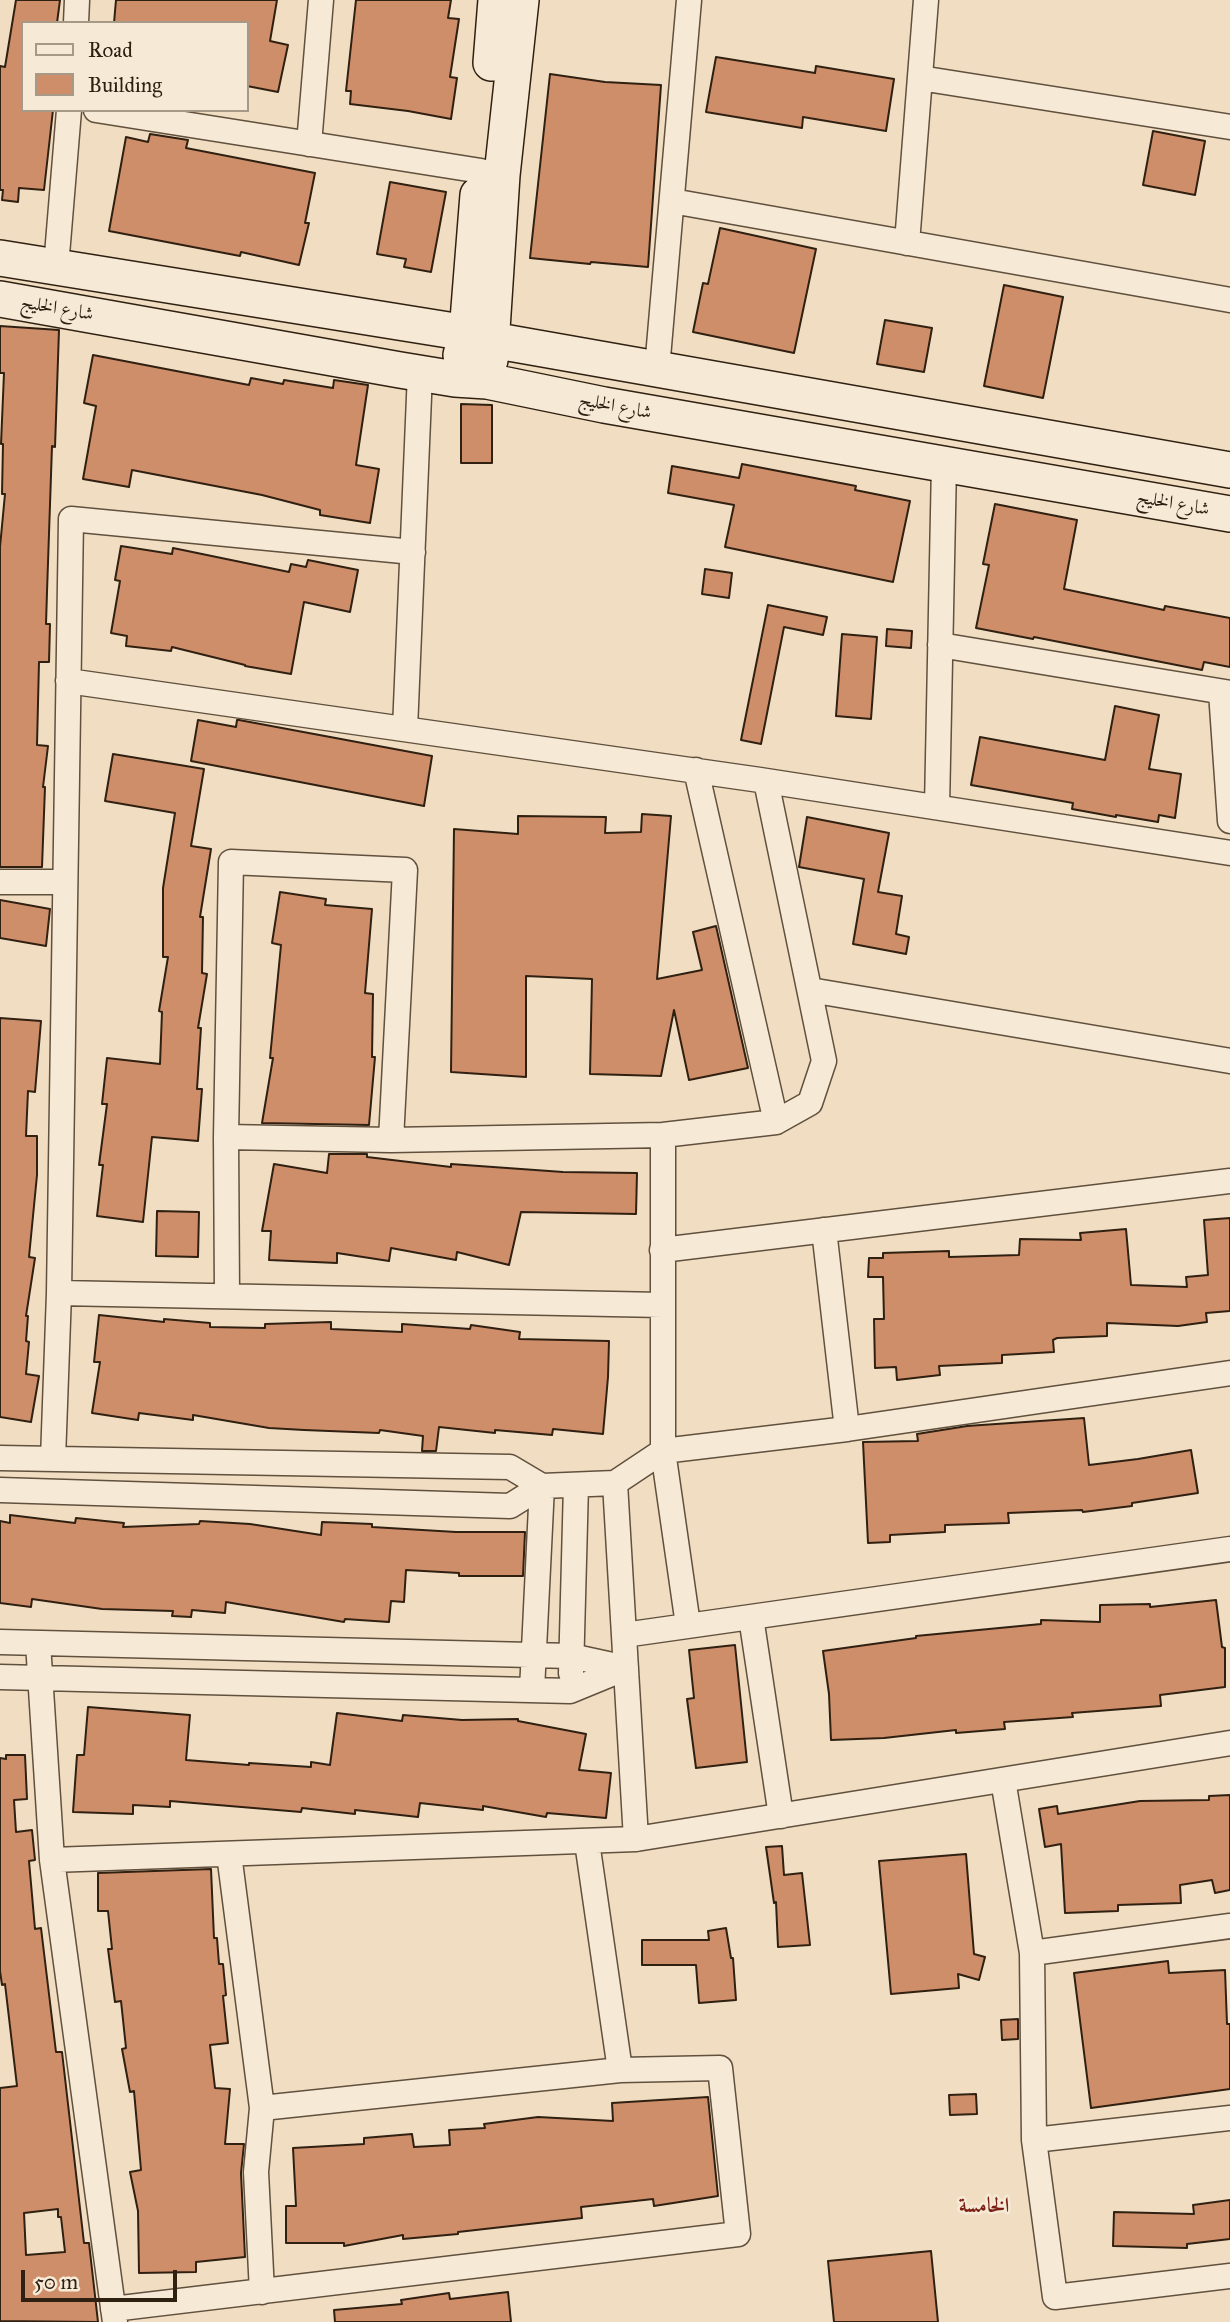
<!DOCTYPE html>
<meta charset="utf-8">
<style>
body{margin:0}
#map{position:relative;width:1230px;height:2322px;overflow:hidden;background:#f1dec2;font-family:"IM FELL Great Primer",serif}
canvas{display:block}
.legend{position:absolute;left:21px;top:21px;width:228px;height:91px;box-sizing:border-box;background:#f6ead7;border:2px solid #a79988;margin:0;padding:9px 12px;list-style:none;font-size:21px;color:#302011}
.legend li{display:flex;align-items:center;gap:14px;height:35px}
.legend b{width:35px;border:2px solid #a79988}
.scale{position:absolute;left:21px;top:2270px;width:156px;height:32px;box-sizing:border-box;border:4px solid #302011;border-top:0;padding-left:9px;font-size:21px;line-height:24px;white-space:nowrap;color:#302011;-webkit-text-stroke:5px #f6ead7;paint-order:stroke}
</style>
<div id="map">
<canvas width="1230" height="2322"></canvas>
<ul class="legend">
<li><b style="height:9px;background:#f6ead7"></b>Road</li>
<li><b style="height:19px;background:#cf8e6a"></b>Building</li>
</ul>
<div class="scale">50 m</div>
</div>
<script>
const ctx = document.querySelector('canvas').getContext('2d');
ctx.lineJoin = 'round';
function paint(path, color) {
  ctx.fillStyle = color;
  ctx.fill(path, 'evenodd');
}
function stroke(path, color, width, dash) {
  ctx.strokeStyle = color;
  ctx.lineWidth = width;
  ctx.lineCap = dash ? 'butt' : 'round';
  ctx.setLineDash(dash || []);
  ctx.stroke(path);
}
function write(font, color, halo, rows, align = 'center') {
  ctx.font = font + ' "IM FELL Great Primer",Amiri,serif';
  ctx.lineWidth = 5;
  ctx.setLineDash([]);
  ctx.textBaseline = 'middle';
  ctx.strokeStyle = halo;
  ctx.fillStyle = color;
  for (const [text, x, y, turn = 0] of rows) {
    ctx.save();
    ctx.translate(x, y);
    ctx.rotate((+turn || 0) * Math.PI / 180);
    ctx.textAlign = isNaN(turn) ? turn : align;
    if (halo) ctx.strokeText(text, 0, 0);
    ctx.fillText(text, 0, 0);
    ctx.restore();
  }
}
const building = new Path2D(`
 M16 0H60L57 23H23V110H53L44 190 19 188 18 202 2 200 3 190H0V66L5 67Z
 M116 0H277L270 41 288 45 278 92 247 86V23H114Z
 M356 0H451L448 18 459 19 450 77 457 78 451 119 408 111 350 104 351 91H346Z
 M716 57 815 73 816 66 894 79 886 131 803 117 802 128 706 112Z
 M550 74 605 82 661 85 648 267 591 262 590 264 530 258Z
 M1153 131 1205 141 1195 195 1143 185Z
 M150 134 188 140 186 148 315 173 305 223H309L299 265 241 252 240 256 109 231 126 137 148 142Z
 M390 182 446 192 431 272 404 267 406 259 377 254Z
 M720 228 816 249 794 353 693 332 703 283 708 284Z
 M1004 285 1063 297 1043 398 984 386Z
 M885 320 932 328 924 372 877 364Z
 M0 326 59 330 55 447 52 446 47 592 46 624H50L49 662H39L37 745 48 746 43 787H45L42 867H0V547L5 494H2L3 444H1L4 373H0Z
 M93 355 249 385 251 378 283 384 284 380 333 388 334 380 368 385 356 465 379 469 370 523 320 515V510L262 495 132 470 129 487 83 479 96 406 84 403Z
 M461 404 492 405V463H461Z
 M742 464 856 486 855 490 910 501 893 582 725 547 734 505 668 493 672 466 739 478Z
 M995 504 1077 520 1064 589 1164 610 1165 606 1230 618V667L1204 662 1202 670 1034 637 1033 639 976 628 989 565 983 564Z
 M121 546 172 554 173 548 289 572 291 564 306 567 308 560 358 570 350 612 304 602 291 674 245 666V665L172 647 171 651 126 646 127 636 111 633 120 581 115 580Z
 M705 569 732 573 729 598 702 594Z
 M768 605 827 617 823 635 784 627 761 744 741 740Z
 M887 629 912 631 911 648 886 646Z
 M842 634 877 637 871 719 836 716Z
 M1115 706 1159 715 1149 769 1181 774 1175 818 1159 815 1158 822 1116 815V817L1072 809 1073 803 971 785 980 737 1105 760Z
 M198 720 236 727 237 720H239L432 756 424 806 191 761Z
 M113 754 204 769 191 846 211 849 200 917H203L202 973 207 974 198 1028H201L197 1089H202L198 1141 152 1137 143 1222 97 1216 103 1165H99L107 1104H102L107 1058 160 1064 162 1012 159 1011 168 957H163V888L175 813 105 801Z
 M642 814 671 816 657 979 702 970 693 932 716 926 748 1068 689 1080 674 1010 661 1076 590 1074 592 979 526 976V1077L451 1072 454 829 518 834V816L606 817 605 833 641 832Z
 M807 817 889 833 878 892 902 896 896 934 909 937 906 954 853 944 864 879 799 867Z
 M280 892 326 899 325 905 372 909 365 993 373 994 372 1057H375L369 1125 262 1123 273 1058H270L281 945 272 943Z
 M0 900 50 909 46 946 0 938Z
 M0 1018 41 1021 35 1092 28 1091 26 1136H37V1175L29 1257 35 1258 26 1316H28L26 1341 29 1342 26 1374 39 1376 31 1422 0 1417Z
 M329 1154H367V1157L451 1167V1164L563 1172 637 1173 636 1214 521 1212 509 1265 457 1252 456 1260 391 1248 389 1261 337 1253V1263L269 1260 271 1231H262L274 1164 327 1173Z
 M157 1211 199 1212 198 1257 156 1256Z
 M1230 1218V1311L1206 1313 1207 1322 1178 1326 1107 1323V1336L1057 1338 1053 1340 1054 1352 1002 1355V1363L939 1366 940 1375 897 1380 896 1367 875 1368 874 1319H884L883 1277H868L869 1258H883V1253L949 1251V1257L1019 1255 1020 1239 1081 1240 1080 1233 1126 1229 1131 1285 1187 1287 1186 1277 1208 1275 1204 1220Z
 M99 1315 164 1322V1319L210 1323V1327L265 1328V1324L331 1322V1329L402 1332V1324L470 1329 471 1325 520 1332 519 1339 609 1341 608 1377 603 1434 553 1429 552 1435 495 1430V1433L439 1427 436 1451H422L423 1436 380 1430 379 1433 304 1430 269 1428 193 1415V1420L139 1413 138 1420 92 1413 100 1362H94Z
 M1084 1418 1089 1465 1138 1459 1191 1450 1198 1493 1132 1503V1506L1083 1512 1082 1510 1008 1513 1009 1523 945 1525V1532L890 1535V1542L868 1543 863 1442 918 1441 917 1434 967 1426Z
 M10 1515 75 1523 76 1518 124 1523 123 1527 199 1524 200 1521 250 1524 321 1535 322 1522 372 1524V1527L456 1532H525L523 1576H459V1573L406 1570 404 1602 391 1601 389 1622 345 1619 344 1622 226 1602 225 1613 192 1610 191 1617 172 1616 173 1611 102 1609 32 1599 31 1607 0 1603V1521L10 1523Z
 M1216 1600 1222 1647 1225 1648V1687L1160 1695 1161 1706 1072 1713 1073 1717 1004 1722 1005 1729 956 1733V1730L884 1738 831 1740 829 1694 823 1651 916 1638V1636L1041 1624V1620L1100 1622V1605L1150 1604V1607Z
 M735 1645 747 1762 696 1768 687 1699 694 1698 689 1650Z
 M88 1707 190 1715 186 1760 249 1765V1763L311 1767V1762L330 1765 337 1713 402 1721 403 1715 462 1720 518 1719V1721L586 1734 579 1770 611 1773 606 1818 547 1813 546 1817 483 1806V1810L420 1803 418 1817 355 1810V1814L302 1808 301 1812 170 1801V1807L133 1805V1814L73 1812 77 1755H84Z
 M6 1755H25L27 1799 14 1800 16 1832 32 1830 35 1860 29 1861 35 1929 41 1928 56 2052H62L84 2243H89L98 2322 0 2321V2088L17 2086 5 1984 2 1985 0 1971V1758L6 1759ZM58 2209V2217H61L65 2252 26 2255 24 2213Z
 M1230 1795V1890L1215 1893 1212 1880 1180 1885 1181 1903 1118 1905V1911L1065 1913 1061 1844 1045 1847 1039 1809 1057 1806 1058 1814 1140 1801 1209 1800V1796Z
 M782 1846 784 1875 802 1873 810 1945 778 1947 776 1902 774 1903 766 1847Z
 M966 1854 974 1954 985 1957 979 1980 958 1974 959 1988 891 1994 879 1861Z
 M211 1869 214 1938H217L219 1964H223L226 1995 223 1996 228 2043 210 2045 215 2088 230 2089 225 2144H244L241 2173 245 2257 196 2262V2272L139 2273 138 2211 130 2172 141 2170 134 2091 130 2092 122 2049 126 2048 121 2001 115 2002 108 1949H112L108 1911H98V1873Z
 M726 1928 731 1958H733L736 2000 699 2003 696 1965H642V1940H709L708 1931Z
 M1168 1961 1169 1973 1225 1970 1227 2024H1230V2089L1091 2108 1074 1973Z
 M1018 2019V2039L1002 2040 1001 2020Z
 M976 2094 977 2114 950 2115 949 2095Z
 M708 2097 718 2196 654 2206 653 2199 581 2207 582 2218 458 2232V2234L403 2239V2235L344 2246V2243H286V2206H296L293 2148 364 2144V2138L412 2134 414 2147 450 2145 449 2130 485 2128 484 2124 538 2117 613 2121 612 2103Z
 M1230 2200V2239L1187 2244V2248L1113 2246 1114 2212 1194 2214 1193 2205Z
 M931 2251 938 2322H834L828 2261Z
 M508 2292 511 2322H335L334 2310 402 2304 401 2300 449 2293 450 2299Z`);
const street = new Path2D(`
 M76 23 77 0
 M920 78 1230 127
 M96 110 481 171
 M309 144 321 0
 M672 201 1230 300
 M907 243 926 0
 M56 267 69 110
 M657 369 689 0
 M940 645 1230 693
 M68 681 760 780 1230 853
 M1221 692 1230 821
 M405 729 420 373
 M696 770 776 1122
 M937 807 944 464
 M0 882H65
 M810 990 1230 1061
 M663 1135V1451L688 1625
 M226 1137 391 1140 663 1135 776 1122 810 1103 824 1061 766 781
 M824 1230 847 1429
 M662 1250 1230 1181
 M59 1293 662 1305
 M227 1296 226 1137 231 862 405 870 391 1140
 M0 1458 510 1467 542 1486 532 1690
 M53 1459 59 1293 71 519 413 552
 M615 1483 636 1839
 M0 1490 510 1506 542 1486 615 1483 663 1451 847 1429 1230 1373
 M751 1617 781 1816
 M624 1635 1230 1549
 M0 1642 571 1656 626 1668
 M38 1643 52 1860 115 2322
 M571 1673 576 1485
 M0 1677 570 1691 626 1668
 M1003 1780 1032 1953 1230 1926
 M587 1842 620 2070
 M52 1860 636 1839 1230 1743
 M1032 1953 1034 2140
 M262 2108 256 2172 262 2292
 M1230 2118 1034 2140 1055 2297 1230 2276
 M113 2309 738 2234 720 2068 620 2070 262 2108 229 1854`);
const secondary = new Path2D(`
 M491 63 496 0
 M0 258 467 333 492 340 1230 470
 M0 299 400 370 455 379 487 381 604 405 1230 514
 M461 355 467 333 478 195
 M490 360 502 175 521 0`);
const streetNames = [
 ["شارع الخليج",57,309,10],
 ["شارع الخليج",615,407,11],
 ["شارع الخليج",1173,504,10]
];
const neighbourhoodNames = [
 ["الخامسة",984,2207]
];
paint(building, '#cf8e6a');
stroke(building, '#302011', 2);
stroke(street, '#60503d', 27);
stroke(secondary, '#302011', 38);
stroke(street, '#f6ead7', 24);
stroke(secondary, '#f6ead7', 35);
write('19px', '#302011', '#f6ead7', streetNames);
write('bold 21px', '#7a1f14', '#f6ead7', neighbourhoodNames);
</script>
